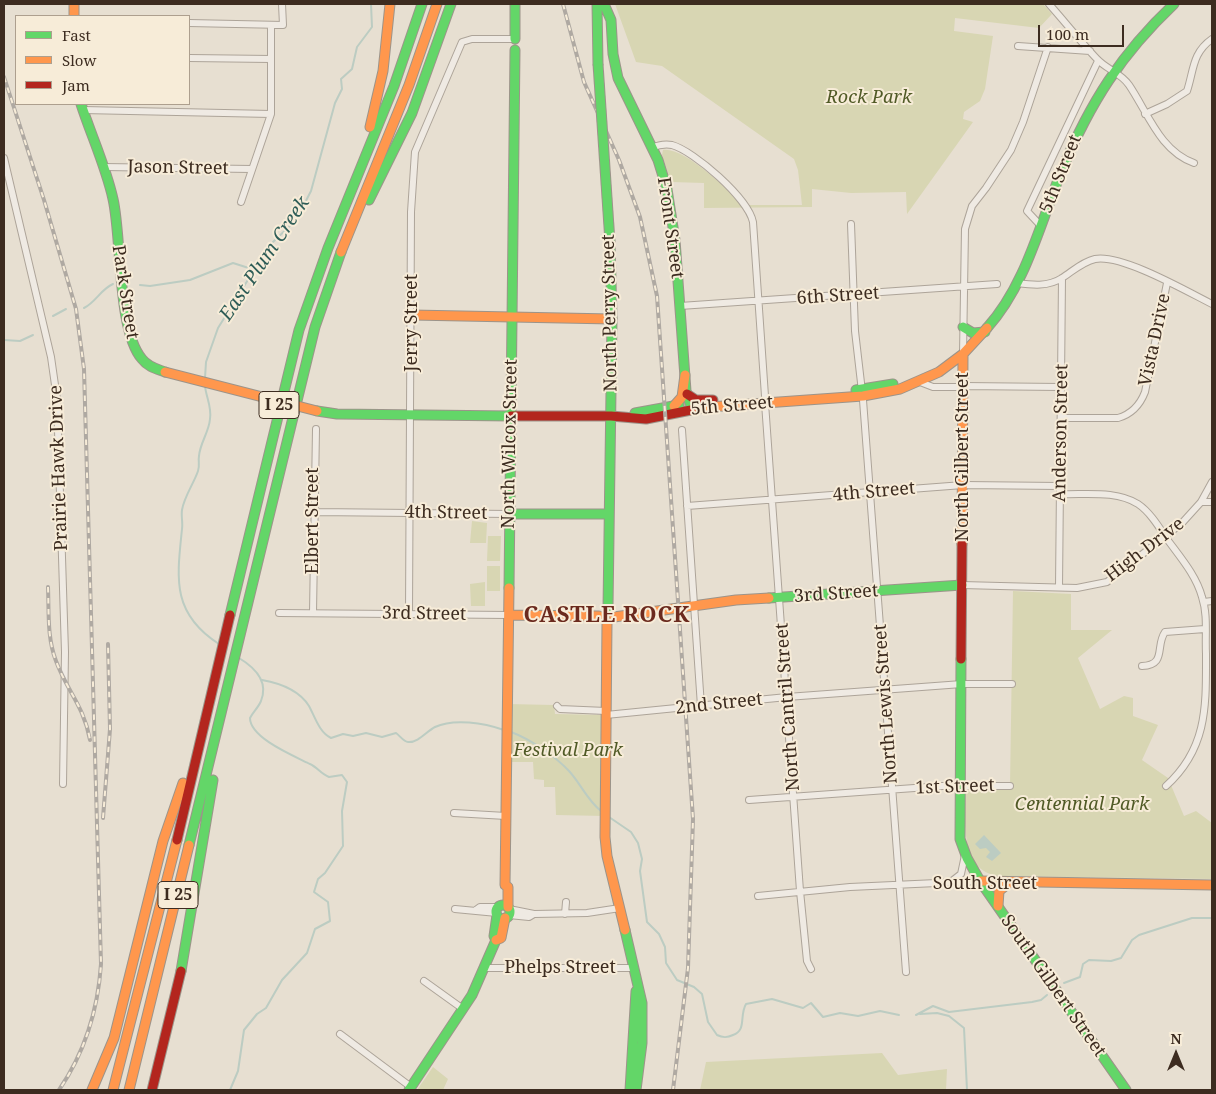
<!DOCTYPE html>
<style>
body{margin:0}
#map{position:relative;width:1216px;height:1094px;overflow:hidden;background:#e7dfd1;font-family:"Noto Serif",serif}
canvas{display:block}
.frame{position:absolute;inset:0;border:5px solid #3d2c20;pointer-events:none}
.legend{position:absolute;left:15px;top:15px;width:175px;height:90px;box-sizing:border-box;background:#f7ecd8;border:1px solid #ad9f8e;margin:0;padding:6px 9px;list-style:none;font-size:15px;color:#3d2c20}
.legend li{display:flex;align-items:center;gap:10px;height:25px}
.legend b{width:25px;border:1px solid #ad9f8e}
.north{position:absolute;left:1151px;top:1029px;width:50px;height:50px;-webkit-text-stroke:4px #f7ecd8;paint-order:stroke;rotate:0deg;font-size:14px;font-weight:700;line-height:20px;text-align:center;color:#3d2c20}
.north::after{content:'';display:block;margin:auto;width:18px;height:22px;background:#3d2c20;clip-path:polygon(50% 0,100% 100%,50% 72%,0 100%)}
.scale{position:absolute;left:1038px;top:25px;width:86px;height:22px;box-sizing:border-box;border:2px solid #3d2c20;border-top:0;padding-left:6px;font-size:15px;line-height:18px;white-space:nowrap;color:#3d2c20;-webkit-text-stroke:4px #f7ecd8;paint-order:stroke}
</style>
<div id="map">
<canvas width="1216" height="1094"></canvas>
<div class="frame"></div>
<ul class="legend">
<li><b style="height:6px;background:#63d668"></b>Fast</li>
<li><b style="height:6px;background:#ff974d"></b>Slow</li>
<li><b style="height:6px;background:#b3261e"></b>Jam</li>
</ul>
<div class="north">N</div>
<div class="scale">100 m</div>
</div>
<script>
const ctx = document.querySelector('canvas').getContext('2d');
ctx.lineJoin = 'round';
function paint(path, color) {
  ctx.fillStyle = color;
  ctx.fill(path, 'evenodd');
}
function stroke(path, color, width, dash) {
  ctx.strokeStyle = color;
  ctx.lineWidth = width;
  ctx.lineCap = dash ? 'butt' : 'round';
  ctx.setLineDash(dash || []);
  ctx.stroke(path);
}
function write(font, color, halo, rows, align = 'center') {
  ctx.font = font + ' "Noto Serif",serif';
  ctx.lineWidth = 4;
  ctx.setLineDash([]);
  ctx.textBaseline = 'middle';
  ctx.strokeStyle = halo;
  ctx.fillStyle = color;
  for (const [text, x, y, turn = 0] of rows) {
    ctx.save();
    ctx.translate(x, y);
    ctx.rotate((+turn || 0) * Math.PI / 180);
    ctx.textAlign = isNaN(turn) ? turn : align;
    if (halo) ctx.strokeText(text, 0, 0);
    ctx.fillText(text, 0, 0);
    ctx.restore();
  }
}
const green = new Path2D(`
 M615 4H1043L1052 14 1039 28 955 18 954 31 993 36 985 89 980 101 964 112 963 119 973 122 907 214 906 192 851 193 812 189V207L704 208V183L671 182 662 155 663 150C684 147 729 190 742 205H802L798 170 794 159 662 66 636 62Z
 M472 521 487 523 486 543H470Z
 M488 536H501L500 561H487Z
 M487 566H500V591H487Z
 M485 582V606H471L470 584Z
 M1013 591 1071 594V630H1112L1078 658 1100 709 1124 696 1133 698V716L1158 725 1142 760 1168 778 1184 816 1196 811 1212 823V879L1000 876C957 872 966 816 966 785L1010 786Z
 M507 704 554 705 555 714 606 715 605 816 556 815 555 787H544V780L534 779 533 762H506Z
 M882 1053 898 1075 947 1069 946 1090H700L706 1062Z
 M433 1067 448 1079 443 1090H417Z`);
const water = new Path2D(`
 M984 835 1001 853 992 861 986 857 990 852 986 848 980 849 975 844Z`);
const stream = new Path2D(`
 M140 285 150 286 190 280 233 263 255 270
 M84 308C96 302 101 289 113 284
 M53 316 66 309
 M4 340 20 341 33 335
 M205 378 206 362 218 328 264 254 273 242 296 220 311 191 335 103 342 89 341 79 352 69 357 47 372 27 371 4
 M205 386C206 397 212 407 210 419 209 432 200 443 199 456 198 461 200 466 198 471 194 483 184 497 182 510 181 516 183 523 182 529 177 578 171 613 219 644
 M262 680C279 683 299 690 309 706 315 717 319 732 331 738L343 734 353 736 366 733 382 737 396 733C400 736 404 742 408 742 418 743 427 731 435 727 454 718 484 723 504 730
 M511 732C530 739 555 756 569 771 581 784 587 800 601 811
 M609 817 631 832 638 843 642 859 640 871 647 922 659 934 665 947 666 963 677 980 694 987 702 994 708 1022 717 1035C723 1038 727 1038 733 1035 747 1030 739 1016 746 1004L772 999 803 1008 811 1003 823 1017 840 1013 858 1016 880 1011 899 1015
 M1064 983 1080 977 1083 964 1089 960 1111 961 1121 958 1132 940 1139 935 1192 918H1212
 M920 1014 937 1013 949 1016 964 1028 967 1090
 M916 1015 933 1006 949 1012 1032 1002 1041 1000 1047 995
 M230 1090 238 1071 244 1030 257 1014 266 1008 282 980 307 953 315 929 330 921 328 902 314 892 318 879 325 873 343 846 342 811 347 782 342 775 329 777C321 774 317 767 310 764 294 756 250 738 250 718 253 712 258 708 261 701 269 681 254 667 239 658`);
const street = new Path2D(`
 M1049 4C1065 22 1080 41 1097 59 1106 69 1121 73 1129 85 1148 113 1160 151 1194 163
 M189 23 283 25 282 4
 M1018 46 1090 51
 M189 58 271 59
 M83 110 271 114
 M1145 114 1167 104 1187 91C1194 70 1192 53 1212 39
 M652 148C658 145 665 144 672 145 694 151 748 198 753 222L765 396
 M4 158 51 357 57 399 65 652 63 784
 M103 167 252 169
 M241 202 271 114V25
 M851 224 855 331 863 400 906 972
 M1040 225 1027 211 1098 61
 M1017 283C1032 285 1048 287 1062 278 1073 271 1082 262 1095 259 1122 254 1186 291 1212 304
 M680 306 997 284
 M963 354 965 229 972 206 986 188 1011 150 1023 122 1048 47
 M920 382 933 387H963
 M963 386 1061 387
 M765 403 800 891 807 961 811 969
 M1061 418H1118C1132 414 1140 405 1145 392L1167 283
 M682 430 701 706
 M1060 494C1085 495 1116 490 1138 504 1150 512 1159 527 1167 539 1180 557 1196 575 1202 597 1208 615 1205 635 1206 654 1206 705 1208 748 1166 786
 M1201 502H1212
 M687 506 963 485 1060 486
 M314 512 510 514
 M962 585 1077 588 1107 582 1182 523 1201 502 1212 482
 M1059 587 1062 278
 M1204 602 1212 601
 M279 613 509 615
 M313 613 316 429
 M409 614 411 212 415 152 462 42 472 39H515
 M1142 666C1167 665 1155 646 1165 632L1205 629
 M557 706 560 709 606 711
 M606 715 787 697 962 684H1012
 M749 800 942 786H1010
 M454 813 506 816
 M952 881 961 874 965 855
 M758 896 850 887 980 881
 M455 909 497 913
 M509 909 534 914
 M476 910 480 907H499
 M565 914 566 902
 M509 915 529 917 534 914 587 913 620 908
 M486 968H635
 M424 981 463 1009
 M340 1034 411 1087`);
const fast = new Path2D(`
 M515 4V39
 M597 4 598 64
 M604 4 611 20 613 54 618 78 658 160 667 189 675 240 686 391 690 403 705 407
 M81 104C91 135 106 167 113 199 122 238 117 330 142 359 148 367 157 369 165 372
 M369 200 412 113 451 4
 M963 327 973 333 985 332
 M987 328C1026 285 1040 223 1062 170 1090 103 1121 54 1174 4
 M856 390 893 384
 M317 411 337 414 511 416
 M635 413 679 405
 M510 514H608
 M509 588 515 50
 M769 598 962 585
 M608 608 612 319 610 242
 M230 615 299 330 328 248 394 86 422 4
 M961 659 960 839 967 858 980 881 1126 1090
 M189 845 315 327 341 252
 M496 912a7 7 0 1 1 14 0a7 7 0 1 1-14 0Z
 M625 930 642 1003V1043L636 1090
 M181 971 213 780
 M409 1090 472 995 496 940 494 936 497 915
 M630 1090 636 991`);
const slow = new Path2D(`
 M74 4V16
 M370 127 383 71 390 4
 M341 252 409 85 437 4
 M412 315 612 319
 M674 406 682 397 685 375
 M691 410 709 407 863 396 900 389 939 372 963 354 987 328
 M962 544 963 354
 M509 615 599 616
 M614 617 736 600 769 598
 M607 623 605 837 607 856 625 930
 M980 881 1212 885
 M998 906 999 891 1010 882
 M508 907V887L505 885 509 588
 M496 940 501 938 505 918
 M92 1090 114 1038 163 841 183 783
 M113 1090 177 840
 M129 1090 189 845`);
const jam = new Path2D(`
 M687 394 696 400H713
 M511 416H611L646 419 691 410
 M961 659 962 544
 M177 840 230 615
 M152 1090 181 971`);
const rail = new Path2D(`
 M563 4 584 82 619 160 640 217 657 296 693 819 688 968 673 1090
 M4 77 44 200 76 309 84 369 101 964C98 1010 85 1052 59 1090
 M48 587C49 612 47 638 56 661 67 691 84 706 90 740
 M103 818 110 729 108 644`);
const fastBridge = new Path2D(`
 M598 64 610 242`);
const slowBridge = new Path2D(`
 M165 372 317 411`);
const shields = [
 [279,405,40],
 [178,895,40]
];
const shieldNames = [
 ["I 25",279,405],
 ["I 25",178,895]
];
const parkNames = [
 ["Rock Park",869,98],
 ["Festival Park",568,751],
 ["Centennial Park",1082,805]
];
const streetNames = [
 ["Jason Street",178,168,1],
 ["5th Street",1061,174,-68],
 ["Front Street",670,228,82],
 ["Park Street",125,292,81],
 ["6th Street",838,296,-4],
 ["North Perry Street",610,313,-91],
 ["Jerry Street",412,323,-90],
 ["Vista Drive",1155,340,-78],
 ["5th Street",732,406,-5],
 ["Anderson Street",1061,433,-89],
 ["North Wilcox Street",510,444,-89],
 ["North Gilbert Street",963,457,-90],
 ["Prairie Hawk Drive",59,468,-92],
 ["4th Street",874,492,-5],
 ["4th Street",446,513,1],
 ["Elbert Street",313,521,-90],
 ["High Drive",1145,550,-37],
 ["3rd Street",836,594,-4],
 ["3rd Street",424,614,1],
 ["2nd Street",719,704,-6],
 ["North Lewis Street",886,704,-94],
 ["North Cantril Street",788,707,-94],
 ["1st Street",955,787,-2],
 ["South Street",985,884],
 ["Phelps Street",560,968],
 ["South Gilbert Street",1053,986,55]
];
const waterNames = [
 ["East Plum Creek",265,259,-56]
];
const districtNames = [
 ["CASTLE ROCK",607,616]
];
paint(green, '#d8d6b3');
paint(water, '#bcccc2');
stroke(stream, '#bcccc2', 2);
stroke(street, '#ada499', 8);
stroke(fast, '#9c948a', 11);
stroke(slow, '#9c948a', 11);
stroke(jam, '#9c948a', 11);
stroke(street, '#efeae3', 6);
stroke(fast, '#63d668', 9);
stroke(slow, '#ff974d', 9);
stroke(jam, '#b3261e', 9);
stroke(rail, '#afa9a2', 4);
stroke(rail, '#f7ecd8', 2, [5.5]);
stroke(fastBridge, '#9c948a', 11, []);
stroke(slowBridge, '#9c948a', 11, []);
stroke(fastBridge, '#63d668', 9);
stroke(slowBridge, '#ff974d', 9);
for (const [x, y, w] of shields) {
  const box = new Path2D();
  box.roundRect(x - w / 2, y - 13.5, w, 27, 4);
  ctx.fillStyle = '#f7ecd8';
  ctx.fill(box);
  stroke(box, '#3d2c20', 1);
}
write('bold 16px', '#3d2c20', null, shieldNames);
write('italic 18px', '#505a26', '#f7ecd8', parkNames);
write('18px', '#3d2c20', '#f7ecd8', streetNames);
write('italic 19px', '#2f5d57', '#f7ecd8', waterNames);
ctx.letterSpacing = '1px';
write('bold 22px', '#6b2a1e', '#f7ecd8', districtNames);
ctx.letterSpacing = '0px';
</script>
